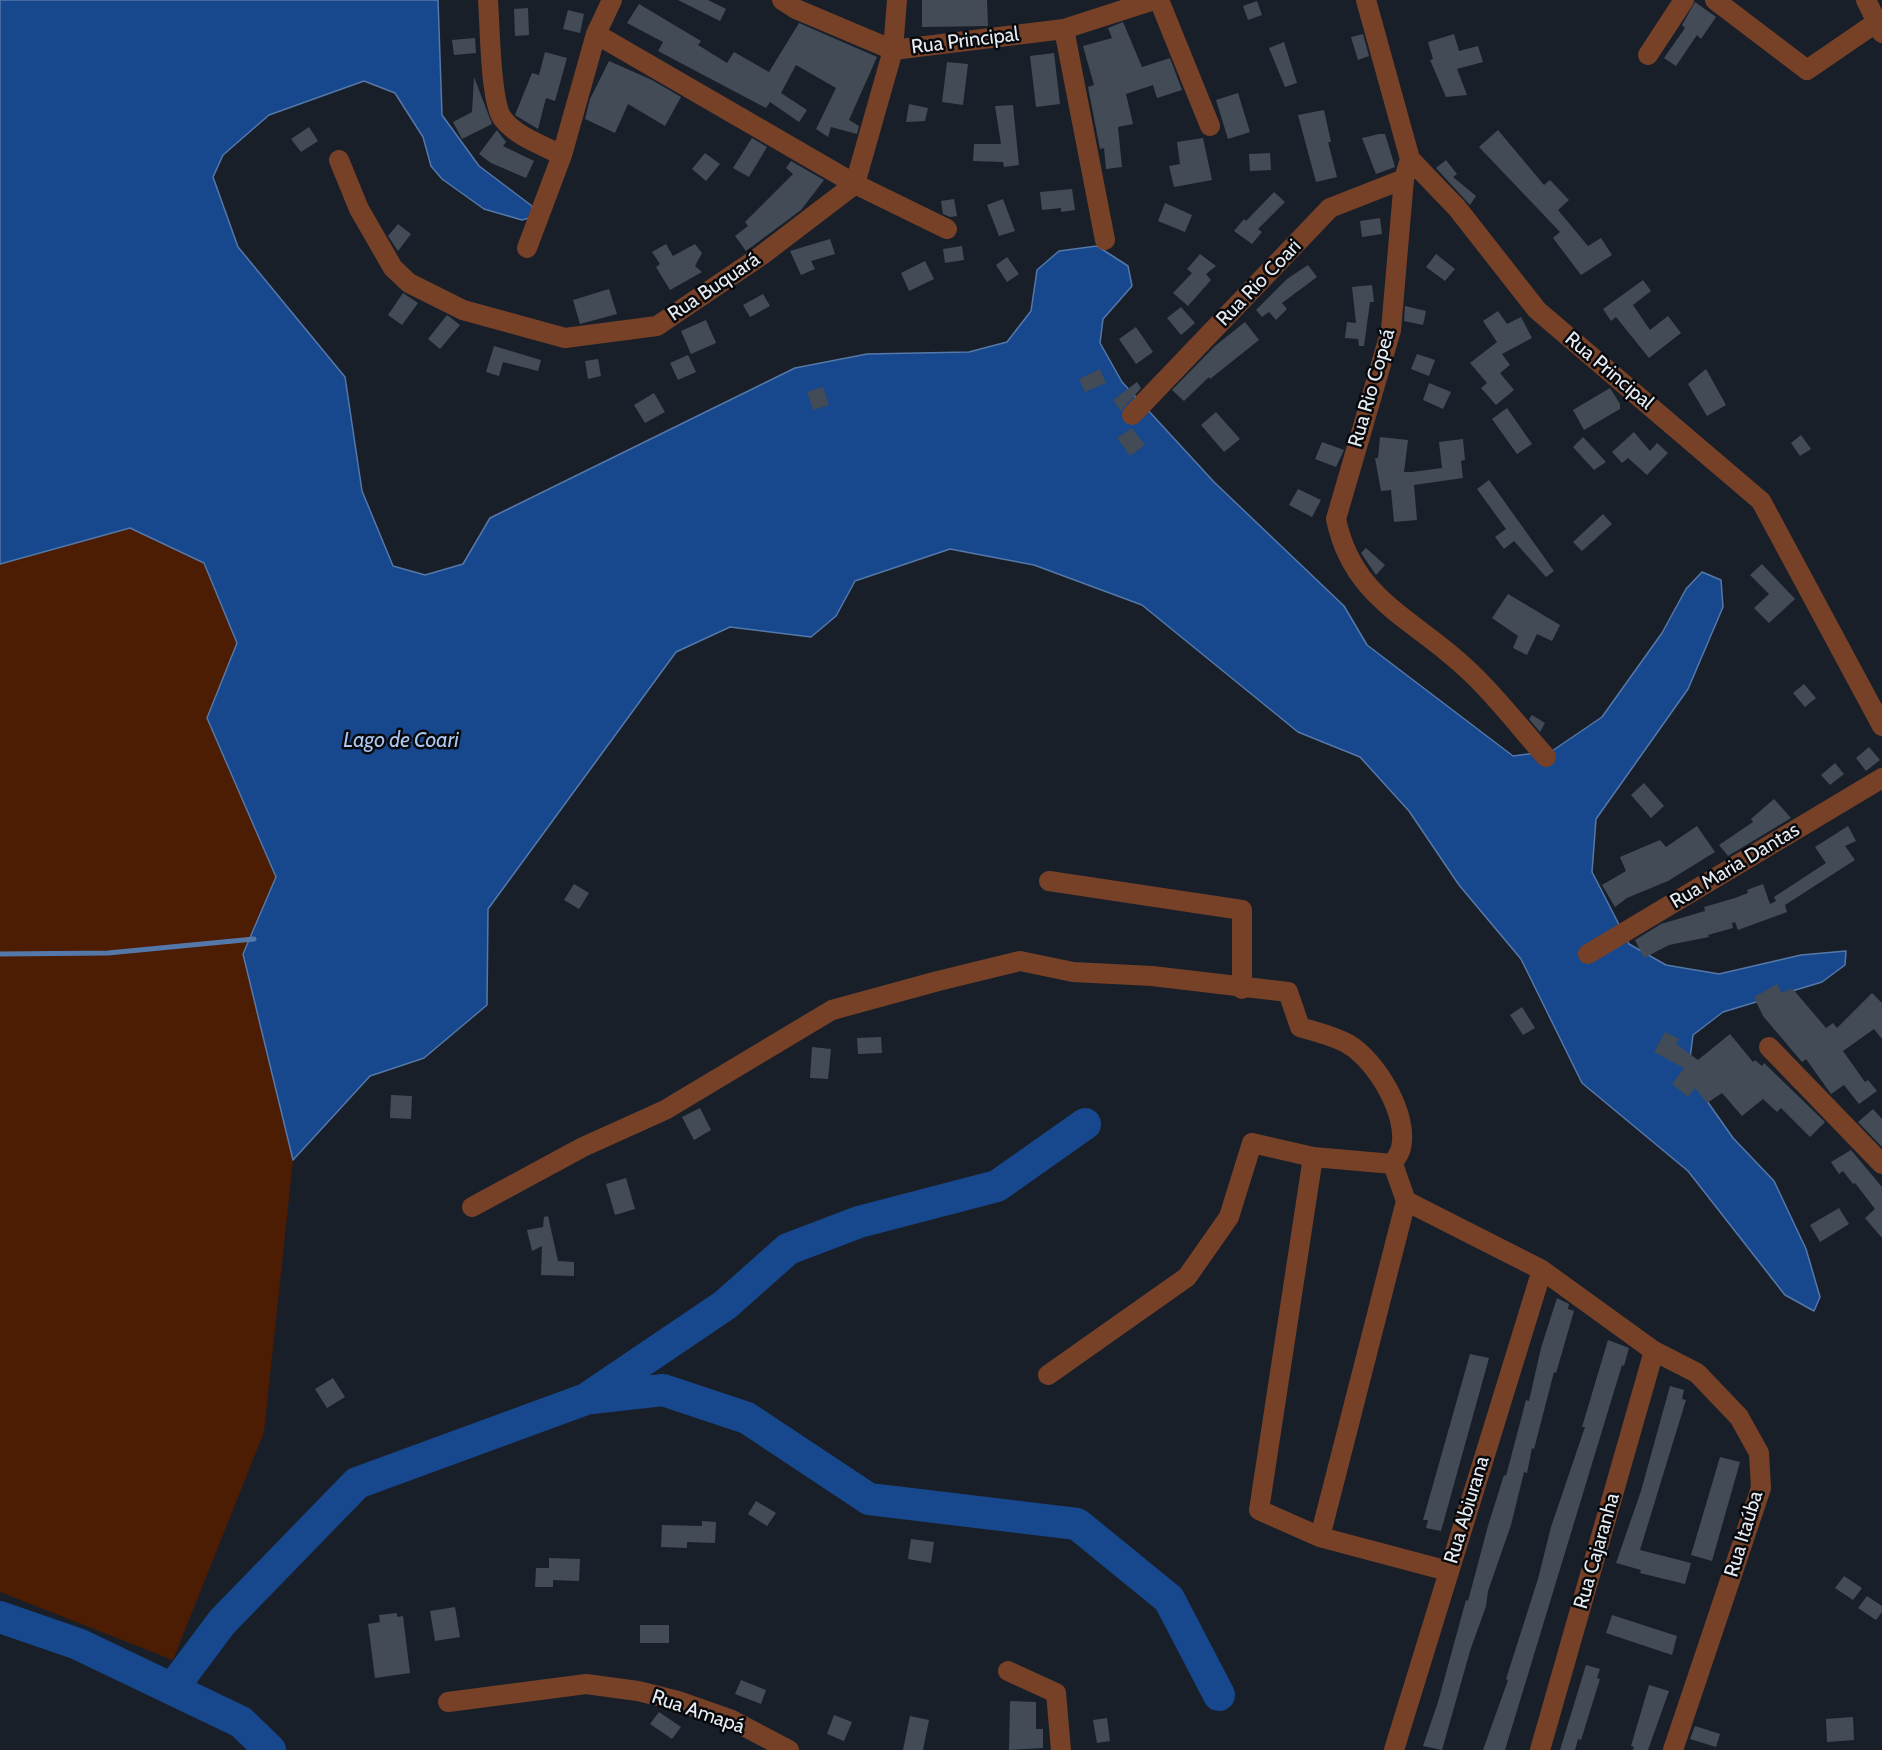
<!DOCTYPE html>
<meta charset="utf-8">
<style>
body{margin:0}
canvas{display:block;background:#191f29}
</style>
<canvas width="1882" height="1750"></canvas>
<script>
const ctx = document.querySelector('canvas').getContext('2d');
ctx.lineJoin = 'round';
function paint(path, color) {
  ctx.fillStyle = color;
  ctx.fill(path, 'evenodd');
}
function stroke(path, color, width, dash) {
  ctx.strokeStyle = color;
  ctx.lineWidth = width;
  ctx.lineCap = dash ? 'butt' : 'round';
  ctx.setLineDash(dash || []);
  ctx.stroke(path);
}
function write(font, color, halo, rows, align = 'center') {
  ctx.font = font + ' Cabin,sans-serif';
  ctx.lineWidth = 5;
  ctx.setLineDash([]);
  ctx.textBaseline = 'middle';
  ctx.strokeStyle = halo;
  ctx.fillStyle = color;
  for (const [text, x, y, turn = 0] of rows) {
    ctx.save();
    ctx.translate(x, y);
    ctx.rotate((+turn || 0) * Math.PI / 180);
    ctx.textAlign = isNaN(turn) ? turn : align;
    if (halo) ctx.strokeText(text, 0, 0);
    ctx.fillText(text, 0, 0);
    ctx.restore();
  }
}
const green = new Path2D(`
 M130 528 204 563 237 643 207 719 276 877 243 954 293 1160 264 1432 173 1660 0 1592V564Z`);
const water = new Path2D(`
 M0 0H438L442 115 479 166 532 206 533 217 522 220 484 209 442 179 431 166 423 137 395 93 364 81 269 115 223 155 213 177 238 247 345 377 362 491 393 566 425 575 463 564 490 518 795 368 867 354 969 352 1007 342 1031 311 1037 270 1059 251 1097 246 1128 266 1132 286 1103 319 1100 343 1122 382 1214 482 1344 606 1367 645 1513 756 1552 751 1602 717 1662 633 1686 589 1702 572 1721 580 1723 607 1688 689 1596 819 1592 872 1629 944 1666 965 1719 974 1801 955 1846 951 1845 965 1822 982 1723 1012 1693 1035 1688 1074 1733 1138 1774 1181 1806 1249 1820 1297 1814 1311 1785 1295 1688 1171 1582 1083 1521 959 1459 885 1409 811 1360 757 1298 732 1142 605 1034 565 950 549 855 581 836 616 811 637 730 627 676 652 488 909 487 1005 424 1058 370 1076 293 1160 243 954 276 877 207 718 237 643 204 563 130 528 0 564Z`);
const stream = new Path2D(`
 M0 954 108 953 254 939`);
const river = new Path2D(`
 M592 1398 663 1390 747 1418 869 1499 1077 1524 1169 1599 1219 1695
 M0 1617 78 1644 241 1722 270 1750
 M172 1689 222 1622 357 1483 586 1399 725 1305 788 1249 859 1222 997 1186 1085 1124`);
const building = new Path2D(`
 M678 0H708L726 9 720 21Z
 M922 0H987L988 26 922 27Z
 M1257 1 1262 15 1248 20 1243 6Z
 M1695 2 1716 17 1701 39 1697 35 1676 66 1664 58 1685 28 1682 25Z
 M639 4 701 41 698 45 727 63 734 52 769 72 799 23 877 57 849 120 859 126 857 134 831 127 828 137 816 129 836 88 796 65 781 93 807 110 799 122 770 102 766 108 658 51 663 42 627 23Z
 M528 8 529 35 515 36 514 9Z
 M568 10 584 14 580 33 563 29Z
 M1123 22 1142 67 1170 58 1182 90 1157 98 1153 85 1126 94 1133 124 1118 127 1122 167 1106 169 1104 148 1100 149 1088 87 1094 85 1083 46 1112 38 1108 28Z
 M1363 34 1369 56 1358 60 1351 37Z
 M1454 34 1459 51 1478 46 1483 62 1457 69 1467 95 1446 97 1430 60 1433 59 1428 42Z
 M475 38 476 53 454 55 452 40Z
 M1284 42 1297 83 1285 87 1269 48Z
 M545 52 567 58 555 101 546 98 538 129 515 115 532 73 539 75Z
 M1054 53 1060 104 1036 107 1030 56Z
 M609 61 652 80 681 97 665 126 628 104 615 133 585 119 590 99Z
 M947 62 968 64 963 105 942 102Z
 M474 77 492 124 462 139 453 122 472 112Z
 M1238 93 1250 132 1228 139 1216 100Z
 M909 104 928 108 925 121 906 122Z
 M1013 105 1019 165 1004 167 1003 162 973 161 974 144H1001L995 106Z
 M1324 110 1331 142H1328L1337 177 1316 182 1298 115Z
 M309 127 318 141 301 152 291 139Z
 M497 130 506 142 503 146 534 161 526 178 491 163 479 154Z
 M1498 130 1544 185 1550 180 1569 200 1558 210 1588 246 1601 238 1612 255 1581 275 1553 238 1560 232 1479 147Z
 M1379 134H1385L1395 167 1376 174 1362 138Z
 M752 138 767 147 749 177 733 168Z
 M1203 138 1212 180 1174 187 1169 166 1180 164 1177 142Z
 M705 153 720 164 706 181 692 169Z
 M1270 153 1271 170 1250 171 1249 154Z
 M1446 160 1457 174 1453 177 1476 196 1470 205 1436 168Z
 M791 161 824 180 801 210 746 251 735 236 748 226 745 222 793 174 786 168Z
 M1072 189 1075 210 1061 212V208L1042 210 1040 192Z
 M1274 192 1285 202 1258 229 1262 232 1252 244 1234 231 1244 219 1246 221Z
 M954 199 957 216 950 217 943 214 941 201Z
 M1003 199 1015 231 999 236 987 205Z
 M1165 203 1192 215 1185 232 1158 221Z
 M1380 218 1382 234 1362 237 1360 221Z
 M398 224 411 234 398 251 388 236Z
 M830 239 835 254 811 261 815 269 801 275 790 251Z
 M666 244 673 256 695 244 702 253 695 266 702 272 670 290 656 267 660 264 652 252Z
 M962 246 964 260 945 263 943 249Z
 M1200 254 1216 266 1206 274 1211 280 1188 306 1173 293 1192 273 1187 269Z
 M1436 254 1455 269 1445 281 1426 267Z
 M1007 257 1019 274 1007 282 996 265Z
 M925 261 934 279 909 291 901 273Z
 M1308 265 1317 277 1282 303 1287 309 1276 320 1269 312 1262 317 1256 310 1287 279Z
 M1643 280 1651 291 1633 305 1650 330 1668 316 1681 333 1649 358 1616 317 1611 321 1603 309Z
 M1372 285 1374 302H1370L1364 346H1359L1358 339 1345 338 1347 322 1356 323 1352 287Z
 M609 289 617 314 580 324 573 300Z
 M403 293 418 303 402 325 388 315Z
 M763 294 770 306 750 317 743 305Z
 M1405 306 1426 311 1423 325 1404 321Z
 M1181 307 1195 323 1181 335 1167 318Z
 M1498 311 1507 324 1521 317 1532 338 1502 354 1510 365 1500 373 1514 390 1496 405 1481 388 1487 383 1470 363 1497 342 1483 321Z
 M447 315 460 325 440 349 428 339Z
 M706 320 716 343 691 354 681 331Z
 M1245 322 1259 340 1210 379 1209 377 1184 401 1172 390 1215 346Z
 M1136 327 1153 352 1136 364 1119 339Z
 M494 346 541 360 538 371 503 362 499 376 486 372Z
 M1417 354 1435 360 1429 376 1411 369Z
 M688 355 696 372 678 380 670 363Z
 M598 359 601 376 588 379 585 361Z
 M1100 369 1106 383 1085 392 1079 379Z
 M1706 369 1726 405 1707 416 1688 384Z
 M1137 382 1141 388 1121 411 1113 400Z
 M1429 383 1451 392 1443 409 1423 400Z
 M823 387 829 405 813 410 807 392Z
 M1610 388 1620 404V409L1584 430 1573 410Z
 M654 393 665 412 645 423 634 405Z
 M1507 408 1532 444 1517 454 1492 419Z
 M1216 412 1240 439 1224 452 1201 425Z
 M1132 428 1145 445 1130 456 1117 438Z
 M1634 432 1650 451 1657 443 1668 453 1647 475 1628 458 1622 463 1612 452Z
 M1801 435 1811 449 1800 456 1791 443Z
 M1380 437 1408 440 1404 472H1412L1442 468 1439 442 1463 439 1465 460 1461 461 1463 478 1414 485 1417 520 1394 522 1391 490 1381 491 1375 458H1378Z
 M1583 437 1606 462 1594 470 1573 447Z
 M1322 442 1344 450 1336 467 1315 459Z
 M1489 480 1554 571 1546 577 1514 541 1504 549 1495 537 1506 529 1477 489Z
 M1298 489 1321 500 1312 517 1289 505Z
 M1603 514 1612 524 1582 551 1573 542Z
 M1366 548 1385 565 1376 575 1361 553Z
 M1762 564 1795 599 1769 623 1754 608 1769 594 1750 575Z
 M1508 594 1560 625 1552 641 1537 634 1527 655 1513 648 1518 636 1492 618Z
 M1804 684 1816 698 1805 707 1793 693Z
 M1532 715 1545 723 1540 732 1529 719Z
 M1869 747 1880 760 1866 771 1856 758Z
 M1835 763 1844 774 1830 785 1821 775Z
 M1644 783 1664 806 1651 818 1631 795Z
 M1774 799 1791 818 1728 856 1719 845 1753 822 1751 819Z
 M1697 826 1715 852 1668 881 1627 898 1615 907 1602 885 1626 871 1620 857 1660 840 1666 847Z
 M1848 826 1856 841 1845 846 1855 860 1785 905 1787 912 1738 930 1735 922 1732 923 1733 928 1708 935 1709 937 1669 945 1644 958 1635 940 1661 924 1705 911 1704 907 1735 898 1748 893 1747 890 1763 884 1770 904 1776 901 1774 897 1826 863 1815 847Z
 M574 884 589 893 579 909 564 900Z
 M1777 984 1782 993 1792 988 1826 1028 1833 1023 1837 1028 1872 993 1882 1003V1039L1874 1029 1843 1051 1865 1082 1868 1080 1877 1091 1859 1104 1844 1085 1831 1094 1806 1059 1802 1062 1763 1016 1754 997Z
 M1522 1007 1535 1028 1523 1035 1510 1015Z
 M1665 1032 1679 1039 1676 1044 1698 1060 1730 1034 1753 1062 1755 1060 1762 1066 1764 1063 1825 1122 1810 1137 1781 1108 1777 1112 1763 1099 1742 1116 1722 1093 1707 1103 1695 1088 1688 1097 1672 1084 1684 1068 1654 1052Z
 M881 1037 882 1053 858 1054 857 1038Z
 M812 1047 831 1049 828 1079 810 1078Z
 M391 1095 412 1096 411 1119 390 1118Z
 M700 1108 711 1130 694 1140 682 1117Z
 M1873 1109 1882 1119V1147L1858 1122Z
 M1851 1150 1882 1187V1238L1865 1218 1875 1209 1855 1183 1853 1184 1843 1171 1839 1174 1831 1162Z
 M626 1178 635 1209 615 1215 606 1184Z
 M1839 1208 1849 1224 1820 1242 1810 1225Z
 M548 1216 558 1261 574 1262V1276L541 1275 542 1246 532 1251 527 1230 543 1227 544 1217Z
 M1557 1298 1569 1304 1568 1309 1574 1311 1556 1373 1554 1372 1534 1449 1532 1448 1527 1473 1524 1472 1511 1525 1488 1591 1486 1606 1470 1651 1442 1750 1423 1746 1438 1702 1466 1600 1468 1601 1488 1526 1504 1475 1506 1476 1526 1400 1529 1401 1541 1348Z
 M1608 1340 1629 1348 1624 1366 1622 1365 1505 1750H1483L1508 1680 1506 1679 1538 1579 1551 1527 1585 1427H1582Z
 M1470 1354 1489 1358 1441 1531 1426 1528 1428 1520H1423Z
 M333 1378 345 1397 327 1408 315 1389Z
 M1670 1386 1684 1390 1682 1399 1686 1400 1640 1550 1691 1563 1685 1584 1640 1573 1641 1570 1616 1563 1641 1491Z
 M1720 1457 1740 1462 1712 1561 1691 1555Z
 M756 1501 776 1513 767 1526 748 1514Z
 M702 1521 716 1522 715 1543 687 1542V1548L661 1547 662 1525 702 1526Z
 M911 1539 934 1542 931 1563 908 1559Z
 M549 1558 580 1559 579 1581 553 1580V1587H535L536 1568H549Z
 M1844 1576 1862 1588 1853 1600 1835 1588Z
 M1867 1596 1882 1606V1612L1876 1620 1858 1608Z
 M455 1607 460 1637 435 1641 430 1611Z
 M397 1613V1617L403 1616 410 1673 375 1678 368 1624 380 1622 379 1615Z
 M1612 1615 1677 1636 1672 1655 1606 1633Z
 M640 1625H669V1643H640Z
 M1586 1665 1600 1669 1597 1678 1600 1679 1581 1740 1578 1739 1575 1750H1560Z
 M741 1680 766 1690 761 1704 735 1694Z
 M1649 1685 1669 1691 1648 1750H1633L1634 1747 1631 1746Z
 M1010 1701 1036 1702V1729H1043V1748L1009 1750Z
 M659 1712 681 1727 672 1739 650 1724Z
 M834 1715 852 1722 844 1741 827 1734Z
 M910 1716 929 1720 923 1750H903Z
 M1853 1717 1854 1740 1827 1742 1826 1719Z
 M1107 1718 1110 1741 1097 1743 1093 1720Z
 M1695 1726 1720 1734 1716 1747 1690 1739Z`);
const minor = new Path2D(`
 M488 0C490 24 490 103 503 119 517 137 542 145 562 155
 M782 0 796 9 893 50 1064 29 1154 0
 M1159 0 1210 126
 M1366 0 1410 159 1457 208 1537 310 1761 501 1882 726
 M1715 0 1807 70 1877 22
 M1866 0 1882 33
 M1064 29 1105 240
 M596 34 855 184 947 229
 M1648 55 1684 0
 M1410 159 1404 179 1391 330 1336 519C1353 601 1416 619 1469 671 1497 697 1521 729 1546 757
 M339 160 359 209 393 268 409 283 463 310 565 338 657 326 762 255 855 184 893 50 897 0
 M527 248 562 155 596 34 612 0
 M1132 415 1330 208 1404 179
 M1049 881 1242 910V989
 M1588 954 1882 778
 M1769 1047 1882 1164
 M1313 1157 1259 1510 1320 1537 1448 1571
 M472 1207 583 1147 665 1110 832 1010 938 981 1020 961 1073 972 1152 976 1288 992 1300 1027C1316 1032 1334 1036 1348 1044 1376 1060 1409 1115 1401 1148 1400 1153 1395 1159 1393 1164L1406 1201 1542 1270 1654 1351 1697 1373 1739 1417 1759 1453 1761 1488 1673 1750
 M1048 1375 1187 1277 1229 1217 1252 1143 1313 1157 1393 1164
 M1320 1537 1406 1201
 M1008 1671 1056 1693 1061 1750
 M448 1702 586 1684 638 1691 678 1701 732 1720 789 1750
 M1394 1750 1542 1270
 M1540 1750 1654 1351`);
const streetNames = [
 ["Rua Principal",965,41,-7],
 ["Rua Rio Coari",1259,283,-46],
 ["Rua Buquará",714,287,-34],
 ["Rua Principal",1609,371,40],
 ["Rua Rio Copeá",1372,388,-74],
 ["Rua Maria Dantas",1735,866,-31],
 ["Rua Abiurana",1467,1510,-73],
 ["Rua Itaúba",1744,1534,-73],
 ["Rua Cajaranha",1597,1551,-74],
 ["Rua Amapá",698,1712,19]
];
const waterNames = [
 ["Lago de Coari",401,741]
];
paint(green, '#4c1c03');
paint(water, '#17478c');
stroke(water, '#5578aa', 1.5);
stroke(stream, '#5578aa', 5);
stroke(river, '#17478c', 32);
paint(building, '#434b56');
stroke(minor, '#774128', 20);
write('20px', '#e6ebf1', '#07090d', streetNames);
write('italic 21px', '#acc6ee', '#07090d', waterNames);
</script>
